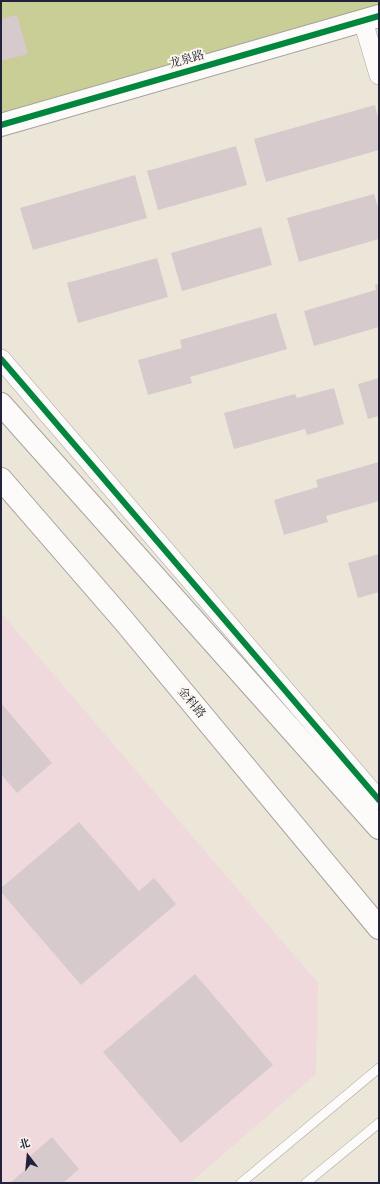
<!DOCTYPE html>
<meta charset="utf-8">
<style>
body{margin:0}
#map{position:relative;width:380px;height:1184px;overflow:hidden;background:#ebe6d8;font-family:"IM FELL French Canon","Noto Serif SC",serif}
canvas{display:block}
.frame{position:absolute;inset:0;border:2px solid #22223b;pointer-events:none}
.north{position:absolute;left:8px;top:1136px;width:40px;height:40px;-webkit-text-stroke:3px #fbf7ec;paint-order:stroke;rotate:344deg;font-size:11px;font-weight:700;line-height:16px;text-align:center;color:#22223b}
.north::after{content:'';display:block;margin:auto;width:14px;height:18px;background:#22223b;clip-path:polygon(50% 0,100% 100%,50% 72%,0 100%)}
</style>
<div id="map">
<canvas width="380" height="1184"></canvas>
<div class="frame"></div>
<div class="north">北</div>
</div>
<script>
const ctx = document.querySelector('canvas').getContext('2d');
ctx.lineJoin = 'round';
function paint(path, color) {
  ctx.fillStyle = color;
  ctx.fill(path, 'evenodd');
}
function stroke(path, color, width, dash) {
  ctx.strokeStyle = color;
  ctx.lineWidth = width;
  ctx.lineCap = dash ? 'butt' : 'round';
  ctx.setLineDash(dash || []);
  ctx.stroke(path);
}
function write(font, color, halo, rows, align = 'center') {
  ctx.font = font + ' "IM FELL French Canon","Noto Serif SC",serif';
  ctx.lineWidth = 4;
  ctx.setLineDash([]);
  ctx.textBaseline = 'middle';
  ctx.strokeStyle = halo;
  ctx.fillStyle = color;
  for (const [text, x, y, turn = 0] of rows) {
    ctx.save();
    ctx.translate(x, y);
    ctx.rotate((+turn || 0) * Math.PI / 180);
    ctx.textAlign = isNaN(turn) ? turn : align;
    if (halo) ctx.strokeText(text, 0, 0);
    ctx.fillText(text, 0, 0);
    ctx.restore();
  }
}
const built = new Path2D(`
 M1 613 318 983 316 1074 190 1183H1Z`);
const green = new Path2D(`
 M1 1H379V11L1 114Z`);
const building = new Path2D(`
 M17 15 28 54 1 61V19Z
 M375 105 379 121V150L266 182 254 139Z
 M236 146 247 185 158 210 147 171Z
 M135 175 147 218 33 250 20 208Z
 M374 194 379 210V239L299 262 287 218Z
 M261 227 272 265 182 291 171 253Z
 M157 258 168 297 78 323 67 283Z
 M379 284V327L314 346 304 311 376 290 375 285Z
 M276 313 287 349 190 377 192 383 148 395 138 360 182 348 180 340Z
 M379 378V416L368 419 358 384Z
 M334 388 344 424 307 435 305 429 234 449 224 413 295 394 297 398Z
 M379 462V501L326 516 328 522 284 535 274 500 318 487 316 480Z
 M379 554V592L358 598 348 563Z
 M1 703 52 763 17 793 1 774Z
 M79 822 139 891 154 878 176 904 81 985 1 892V888Z
 M195 974 273 1065 181 1143 103 1052Z
 M52 1137 79 1169 63 1183H10L33 1163 28 1158Z`);
const service = new Path2D(`
 M241 1183 379 1068
 M306 1183 379 1123`);
const minor = new Path2D(`
 M363 21 379 75
 M1 359 379 800`);
const tertiary = new Path2D(`
 M1 125 379 16`);
const secondary = new Path2D(`
 M1 404 379 828
 M1 479 124 621 379 928`);
const cycleway = new Path2D(`
 M1 125 379 16
 M1 359 379 800`);
const streetNames = [
 ["龙泉路",187,60,-16],
 ["金科路",191,703,50]
];
paint(built, '#efd9dc');
paint(green, '#c8ce95');
paint(building, '#d6cacd');
stroke(service, '#a5a29d', 10);
stroke(minor, '#a5a29d', 20);
stroke(tertiary, '#a5a29d', 24);
stroke(secondary, '#a5a29d', 24);
stroke(service, '#fcfbf9', 9);
stroke(minor, '#fcfbf9', 19);
stroke(tertiary, '#fcfbf9', 22);
stroke(secondary, '#fcfbf9', 22);
stroke(cycleway, '#00873e', 6);
write('12px', '#22223b', '#fbf7ec', streetNames);
</script>
